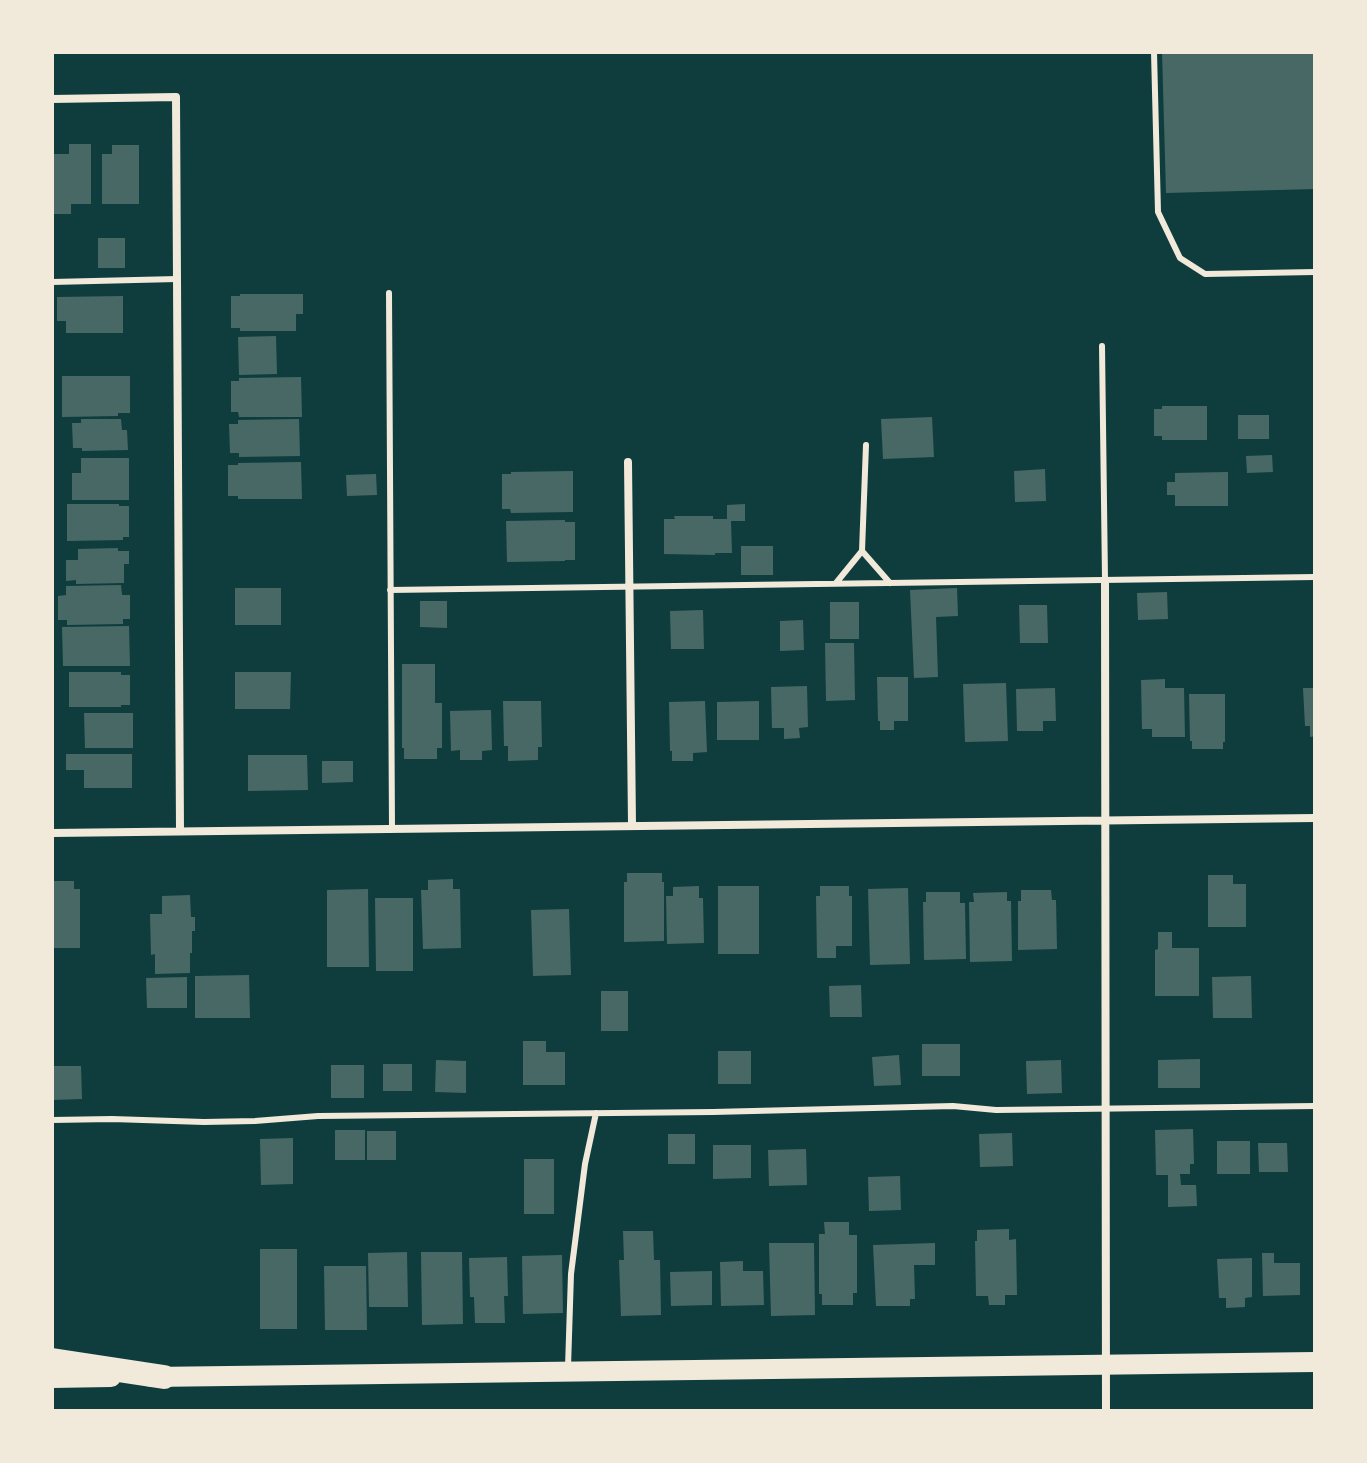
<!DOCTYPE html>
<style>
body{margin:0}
#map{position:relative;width:1367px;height:1463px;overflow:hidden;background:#0f3d3e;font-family:"Titillium Web",sans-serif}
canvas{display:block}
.frame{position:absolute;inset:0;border:54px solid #f1e9da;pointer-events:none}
</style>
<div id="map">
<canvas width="1367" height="1463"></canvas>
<div class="frame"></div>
</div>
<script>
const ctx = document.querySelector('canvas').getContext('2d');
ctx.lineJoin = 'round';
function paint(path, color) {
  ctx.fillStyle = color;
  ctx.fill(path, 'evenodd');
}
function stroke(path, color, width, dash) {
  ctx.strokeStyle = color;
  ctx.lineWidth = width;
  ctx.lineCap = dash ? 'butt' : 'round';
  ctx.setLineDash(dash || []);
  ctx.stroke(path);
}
const building = new Path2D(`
 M1162 52H1315V189L1166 193Z
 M69 144H91V204H71V214H54V154H69Z
 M112 145H139V204H102V154H112Z
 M98 238H125V268H98Z
 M240 294H303V314H296V331H240V328H231V296H240Z
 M123 296V333H66V321H57V297Z
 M276 336 277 374 239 375 238 337Z
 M62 376H130V413H118V416L62 417Z
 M301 377 302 417H239L238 412H231V381H239V378Z
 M1162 406H1207V440H1162V436H1154V409H1162Z
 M1238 415H1269V439H1238Z
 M932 417 934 457 883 459 881 419Z
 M81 419H121L122 430H127L128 450 82 451V448H73L72 423H81Z
 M299 419 300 456 239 457V453H230L229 424H238V420Z
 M1272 455 1273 472 1247 473 1246 456Z
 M81 458H129V500H72V473H81Z
 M301 462 302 499H238V496H228V465H238V463Z
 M1045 469 1046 501 1015 502 1014 471Z
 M573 471V512L511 513 510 509H502V474H511V472Z
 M1228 472V506H1175V495H1167V482H1175V473Z
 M376 474 377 495 347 496 346 475Z
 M67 504H119V506H129V537H123V540L67 541Z
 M745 504V521H731L732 553H715V555L664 554V519H675L674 516H713V519H727V505Z
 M565 520V522H575V560H565V561L507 562 506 521Z
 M741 546H773V575H741Z
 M118 548V551H129V564H124V583L76 584V580L66 581V560H78V549Z
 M121 585 122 595H130V619H123V624L67 625V620H58V596L66 595V586Z
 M235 588H281V625H235Z
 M957 588 958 616 936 617 938 677 914 678 910 590Z
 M1167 592 1168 619 1138 620 1137 593Z
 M420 601H447V628L420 627Z
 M830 602H859V639H830Z
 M1019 605H1047L1048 643H1020Z
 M703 610 704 649H671L670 611Z
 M803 620 804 650 780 651V621Z
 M129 626 130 666H63L62 627Z
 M825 643H854L855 700 826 701Z
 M402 664H435V703H442V748H437V759H404V748H402Z
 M69 672H121V675H130V705H121V707H69Z
 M235 672H291L290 709H235Z
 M877 677H908V721H894V730H880V721H878Z
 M1165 679V688H1184L1185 737H1152V729H1142L1141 680Z
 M1006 683 1008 741 965 742 963 684Z
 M807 686 808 727 799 728 800 738 784 739V728H772L771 687Z
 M1055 688 1056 721H1043V731H1017L1016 689Z
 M1303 688H1315V736L1310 737V726H1305Z
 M1189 694H1225V742H1223V749H1192V741H1190Z
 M503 701H541L542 747H538V760L508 761V746H504Z
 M705 701 707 752 693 753V761H672V751H670L669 702Z
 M759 701V740H717V702Z
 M491 710 492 750 482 751V760H460V750L451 751 450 711Z
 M84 713H133V748H85Z
 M66 754H132V788H84V770H66Z
 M248 755H307L308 790 248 791Z
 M322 761H353V782L322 783Z
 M627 873H662V882H664V941L624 942V882H627Z
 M1208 875H1233V884H1246V927H1208Z
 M453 879V889H460L461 948 423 949 421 890H428V880Z
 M52 881H74V889H80V948H52Z
 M699 886V898H703L704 943 667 944 666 896H673V887Z
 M718 886H759V954H718Z
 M820 886H849V896H852V946H836V958H817L816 896H820Z
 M908 888 910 964 870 965 868 889Z
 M368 889 369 967H327V890Z
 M1021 890H1051L1052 900H1056L1057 949 1018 950V901H1021Z
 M926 892H960V903H965L966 959 924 960 923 902H926Z
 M1007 892V901H1011L1012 961 970 962 969 902H974L973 893Z
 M190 895 191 917H195V931H192V953H190V973L155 974V954L151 955 150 914H162V896Z
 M375 898H413V971H376Z
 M569 909 571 975 533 976 531 910Z
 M1158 932H1172V948H1199V996H1155V950L1158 949Z
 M249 975 250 1018H195V976Z
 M1251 976 1252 1018H1213L1212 977Z
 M187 977V1008H147L146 978Z
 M861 985 862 1017H830L829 986Z
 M601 991H628V1031H601Z
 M523 1041H546V1052H565V1085H523Z
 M922 1044H960V1076H922Z
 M718 1051H751V1084H718Z
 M899 1055 901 1085 874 1086 872 1057Z
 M1200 1059V1088H1158V1060Z
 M436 1060 466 1061V1093L435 1092Z
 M1061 1060 1062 1093 1027 1094 1026 1061Z
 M383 1064H412V1091H383Z
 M331 1065H364V1098H331Z
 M52 1066H81L82 1099 52 1100Z
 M1193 1129 1194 1164H1190V1174H1180L1181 1185H1196L1197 1206 1168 1207V1175H1156L1155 1130Z
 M335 1130H365V1160H335Z
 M367 1131H396V1160H367Z
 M1012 1133 1013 1166 980 1167 979 1134Z
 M668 1134H695V1164H668Z
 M293 1138V1184L261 1185 260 1139Z
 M1217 1141H1250V1174H1217Z
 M1258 1143H1287L1288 1172H1259Z
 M713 1145H751V1178L713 1179Z
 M806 1149 807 1185 769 1186 768 1150Z
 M524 1159H554V1214H524Z
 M900 1176 901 1210 869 1211 868 1177Z
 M824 1222H849V1235H857V1293H853V1305H822V1294H819V1234H825Z
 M1009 1229V1240L1016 1239 1017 1295H1005V1305H989L988 1296H976L975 1241H977V1230Z
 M623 1231H653L654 1260H660L661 1315 621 1316 619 1260H624Z
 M769 1243H814L815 1315 771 1316Z
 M935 1243V1265H914L915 1299H910V1306H876L873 1245Z
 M260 1249H297V1329H260Z
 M407 1252 408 1307H369L368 1253Z
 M421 1252H462L463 1324 422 1325Z
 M1262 1253H1274V1263H1300V1295L1263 1296Z
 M562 1255 563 1313 523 1314 522 1256Z
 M507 1257 508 1296H504L505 1323H475L474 1297H470L469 1258Z
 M1252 1258V1297L1245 1298V1307L1226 1308V1298H1219L1217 1259Z
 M743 1261V1271H763L764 1305 721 1306 720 1262Z
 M324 1266H366L367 1330H325Z
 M712 1271V1305L671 1306 670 1272Z`);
const service = new Path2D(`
 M1154 52 1158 212 1180 258 1205 274 1315 272
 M52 282 177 279
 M389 293 392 828
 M1102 346 1105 580
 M862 551 890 583
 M836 583 862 551 866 445
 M390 590 1315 577
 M52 1120 112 1119 204 1122 255 1121 318 1116 713 1112 953 1106 996 1110 1315 1106
 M568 1367 571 1274 585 1164 596 1113`);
const minor = new Path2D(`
 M52 99 176 97 180 831
 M628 462 632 825
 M1105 580 1106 1411
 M52 833 1315 818`);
const primary = new Path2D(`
 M151 1377 1315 1362
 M52 1378 111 1377`);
const motorway = new Path2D(`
 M52 1360 164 1377`);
paint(building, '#486865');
stroke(service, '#f1e9da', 6);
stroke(minor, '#f1e9da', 8);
stroke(primary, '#f1e9da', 20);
stroke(motorway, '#f1e9da', 24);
</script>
